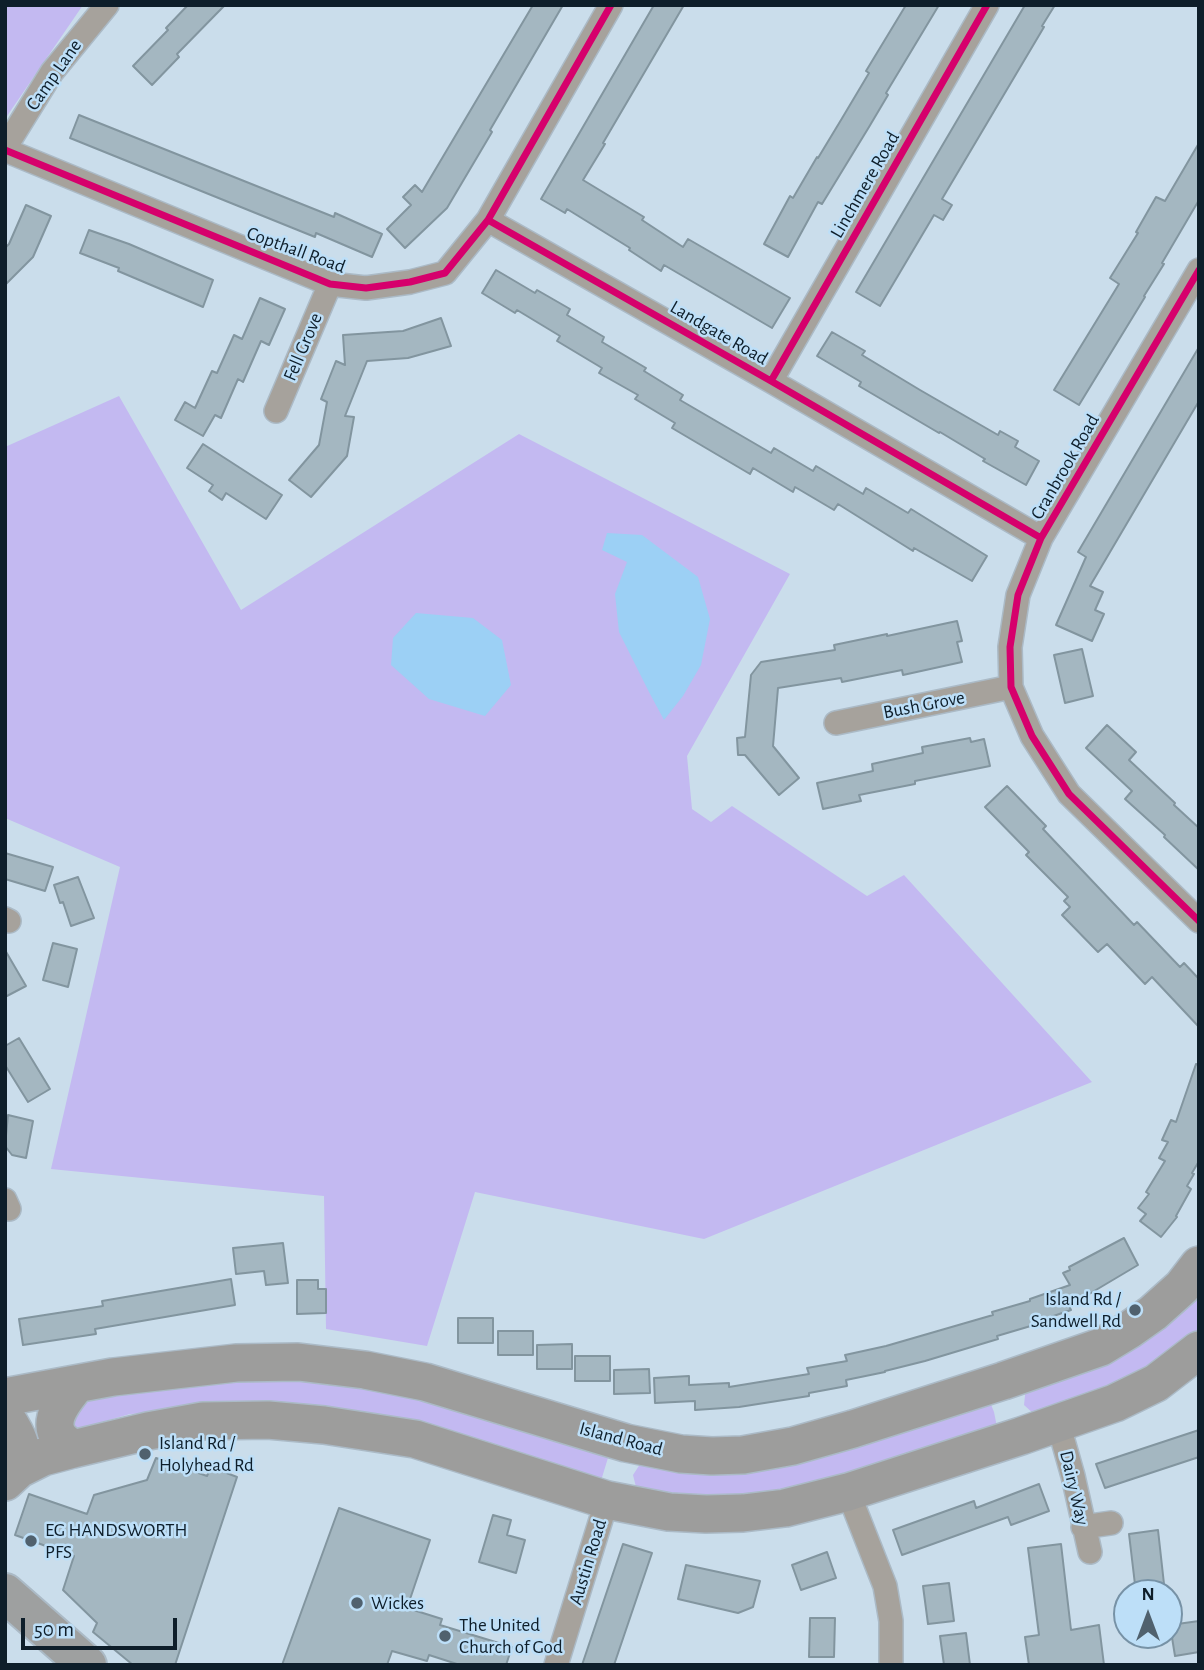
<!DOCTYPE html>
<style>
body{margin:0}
#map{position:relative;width:1204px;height:1670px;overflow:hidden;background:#caddeb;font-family:"Alegreya Sans",sans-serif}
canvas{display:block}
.frame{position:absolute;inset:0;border:7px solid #0e1e2a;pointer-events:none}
.north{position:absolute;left:1113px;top:1579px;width:70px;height:70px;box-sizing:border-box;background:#bddff8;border:2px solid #7792a6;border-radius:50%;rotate:0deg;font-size:19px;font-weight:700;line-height:28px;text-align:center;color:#0e1e2a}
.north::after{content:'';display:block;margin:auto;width:24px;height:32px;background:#50616e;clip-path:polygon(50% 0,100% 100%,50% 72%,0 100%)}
.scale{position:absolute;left:21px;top:1618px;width:156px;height:32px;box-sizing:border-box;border:4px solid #0e1e2a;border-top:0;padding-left:9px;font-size:21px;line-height:24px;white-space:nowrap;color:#0e1e2a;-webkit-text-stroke:5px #bddff8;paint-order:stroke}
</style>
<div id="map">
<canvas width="1204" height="1670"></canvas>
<div class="frame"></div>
<div class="north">N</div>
<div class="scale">50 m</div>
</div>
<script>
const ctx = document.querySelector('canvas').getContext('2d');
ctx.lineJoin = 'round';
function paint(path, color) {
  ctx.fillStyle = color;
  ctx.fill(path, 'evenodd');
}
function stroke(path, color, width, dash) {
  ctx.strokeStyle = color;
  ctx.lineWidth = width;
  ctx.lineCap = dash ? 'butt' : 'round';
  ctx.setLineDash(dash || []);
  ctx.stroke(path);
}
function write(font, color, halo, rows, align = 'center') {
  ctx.font = font + ' "Alegreya Sans",sans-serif';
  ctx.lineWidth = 5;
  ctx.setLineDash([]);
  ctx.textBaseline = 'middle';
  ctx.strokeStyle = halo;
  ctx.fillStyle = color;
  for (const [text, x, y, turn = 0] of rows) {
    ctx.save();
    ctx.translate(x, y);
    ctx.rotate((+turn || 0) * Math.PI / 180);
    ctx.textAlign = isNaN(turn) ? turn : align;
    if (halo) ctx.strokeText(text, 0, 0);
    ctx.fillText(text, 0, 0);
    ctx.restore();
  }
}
const green = new Path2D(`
 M5 5H83L5 119Z
 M119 396 241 610 519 434 790 574 687 756 692 809 711 822 732 806 867 896 904 875 1092 1082 704 1239 475 1192 427 1346 326 1329 324 1196 51 1169 120 867 5 818V447Z
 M1199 1278V1333L1162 1365 1035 1415 1024 1405 1026 1386Z
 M245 1369 361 1378 611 1448 600 1484 284 1405 130 1414 85 1427H71L76 1407 120 1387Z
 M988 1397 994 1412 998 1432 787 1499 700 1506 637 1491 633 1475 644 1458Z`);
const water = new Path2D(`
 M607 533 642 535 698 577 710 619 701 665 683 696 664 720 649 692 619 632 615 594 627 562 602 550Z
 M416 613 473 618 502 640 511 685 485 716 429 699 391 665 393 638Z`);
const building = new Path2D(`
 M188 5H225L177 54 179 57 152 85 133 66 168 30 166 28Z
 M533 5H563L490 130 492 132 447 208 405 248 387 229 411 205 403 197 415 185 422 192Z
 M654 5H684L603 143 605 144 583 180 644 217 642 220 683 247 688 239 790 298 772 328 664 265 661 271 629 250 630 248 567 209 565 213 541 199Z
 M906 5H939L886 93 888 95 869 127 822 204 818 202 788 257 764 244 790 196 793 198 817 157 818 158 841 120 869 73 866 71Z
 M1025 5H1055L1042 26 1044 27 942 199 952 205 943 220 934 215 880 306 856 292Z
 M79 115 334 217 335 213 382 234 372 257 316 233 315 237 70 138Z
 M1199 143V200L1162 263 1164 264 1144 296 1145 297 1079 405 1054 390 1119 284 1110 278 1138 233 1136 232 1156 197 1165 201Z
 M26 205 51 216 33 257 5 285V248L9 244Z
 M89 230 129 244 213 280 203 307 118 271 119 268 80 253Z
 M496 270 535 293 537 290 570 309 567 315 604 337 602 342 646 368 644 371 683 395 680 400 771 453 774 448 813 471 816 466 863 494 866 488 908 513 911 509 987 556 972 581 914 548 913 551 838 504 834 510 795 487 793 492 753 468 750 474 672 428 675 423 635 399 638 395 599 373 602 368 557 341 560 336 517 310 515 313 482 293Z
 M260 298 285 309 269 345 261 341 243 382 238 379 221 418 215 415 203 436 175 420 185 402 195 408 212 371 217 373 234 335 242 339Z
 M441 318 451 346 408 358 367 361 345 416 354 417 347 456 311 497 289 480 319 445 327 402 321 399 336 361 345 365 343 335 403 331Z
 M832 332 865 351 862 355 920 390 998 435 1000 431 1018 441 1015 447 1039 461 1026 485 983 461 985 459 940 432 939 433 859 386 861 382 817 356Z
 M1199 347V401L1090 586 1103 592 1095 610 1104 614 1092 641 1056 625 1086 557 1078 552Z
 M203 444 282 495 266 519 226 493 222 500 209 491 213 485 187 468Z
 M957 621 962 641 957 642 962 662 903 675 902 670 842 682 841 678 778 688 773 746 799 778 779 795 745 755H738L737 738 745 737 751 675 761 662 835 650 834 645 887 634V636Z
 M1082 649 1093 696 1065 703 1054 655Z
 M1107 725 1136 752 1129 760 1175 803 1174 805 1199 828V870L1164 837 1165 835 1125 799 1132 791 1086 748Z
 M970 738 971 742 984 739 990 766 915 781V784L859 795 861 801 823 809 817 783 873 771 872 764 923 753 922 747Z
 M1007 786 1046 826 1043 829 1134 925 1137 922 1180 967 1184 963 1199 979V1027L1152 977 1145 984 1107 944 1098 952 1062 915 1070 907 1064 901 1068 897 1026 855 1029 852 985 807Z
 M5 853 53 867 45 891 5 879Z
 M78 877 94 918 71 926 63 902 60 903 54 885Z
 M53 943 77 949 68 987 43 980Z
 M5 950 26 986 5 997Z
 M19 1038 50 1089 28 1102 5 1065V1046Z
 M1196 1064 1199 1065V1161L1192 1173 1194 1174 1187 1186 1191 1189 1176 1216 1177 1217 1161 1237 1140 1221 1146 1214 1138 1208 1149 1194 1146 1192 1165 1161 1159 1158 1168 1142 1162 1140 1171 1120 1176 1122Z
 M8 1115 33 1121 26 1158 12 1155 5 1146Z
 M1124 1238 1138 1265 1069 1306 1071 1310 1033 1323 1034 1325 997 1336 998 1339 925 1361 885 1371V1372L846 1380 847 1386 809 1393V1396L739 1407 695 1410V1401L655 1403 654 1378 689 1376V1385L729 1383V1387L809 1374 807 1368 847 1361 845 1355 886 1346 993 1315 992 1312 1030 1301V1299L1070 1285 1063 1273 1070 1270 1069 1267Z
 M283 1243 288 1283 266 1285 264 1271 236 1274 233 1248Z
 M231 1279 235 1305 95 1329 96 1334 23 1345 19 1319 103 1306 102 1301Z
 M297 1280H318V1289H326V1313L297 1314Z
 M458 1318H493V1343H458Z
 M498 1331H533V1355H498Z
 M572 1344V1369H537V1345Z
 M575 1356H610V1381H575Z
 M649 1369 650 1393 614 1394V1370Z
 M1199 1430V1457L1105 1488 1096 1464Z
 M156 1458 207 1476 211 1467 237 1477 175 1665H133L93 1632 97 1623 63 1590 74 1556 15 1535 29 1494 87 1514 94 1495 147 1480Z
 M1039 1484 1049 1511 1011 1525 1008 1517 902 1555 893 1530 974 1501 976 1508Z
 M339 1508 430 1540 407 1608 442 1619 440 1625 512 1647 506 1665H460L429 1655 427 1661 392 1651 387 1665H282Z
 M493 1515 511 1520 507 1535 525 1540 516 1573 479 1562Z
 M1158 1530 1165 1593H1136L1129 1534Z
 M623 1544 652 1553 614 1665H582Z
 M1061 1544 1071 1630 1099 1625 1104 1665H1029L1025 1637 1039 1635 1028 1548Z
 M827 1552 836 1578 801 1590 792 1565Z
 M686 1565 760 1581 753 1607 738 1613 678 1599Z
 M949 1583 954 1621 928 1624 923 1586Z
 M810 1618H835L834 1657H809Z
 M1199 1621V1652L1175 1656 1170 1625Z
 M966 1633 970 1665H944L940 1636Z`);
const minor = new Path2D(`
 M5 148 52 72 107 5
 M5 150 330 284 366 288 410 282 445 273 488 220 611 5
 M488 220 771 381 1041 538
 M1199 270 1041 538 1018 595 1010 647 1011 687 1032 736 1069 794 1199 921
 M771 381 987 5
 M276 411 330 284
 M836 723 1011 687
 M5 919 9 921
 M5 1200 9 1209
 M1058 1423 1073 1476 1090 1552
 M848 1492 885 1586 891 1621V1665
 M1083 1527 1111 1523
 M556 1665 607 1500`);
const primary = new Path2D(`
 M5 1397 113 1377 236 1363 298 1362 365 1370 425 1382 626 1443 681 1454 712 1456 743 1455 793 1446 853 1429 1003 1381 1101 1347 1129 1330 1153 1313 1182 1287 1199 1265
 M5 1416C17 1435 25 1447 19 1469
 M73 1449C69 1445 62 1442 59 1437 47 1420 65 1398 76 1385
 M5 1482 19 1469 43 1457 73 1449 148 1431 203 1421 268 1420 324 1425 415 1439 607 1500 669 1512 706 1514 743 1513 785 1508 848 1492 1021 1436 1115 1403 1156 1383 1199 1350`);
const trunk = new Path2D(`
 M5 1593 87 1665`);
const cycleway = new Path2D(`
 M5 150 330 284 366 288 410 282 445 273 488 220 611 5
 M488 220 771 381 1041 538
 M1199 270 1041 538 1018 595 1010 647 1011 687 1032 736 1069 794 1199 921
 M771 381 987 5`);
const markers = [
 [1135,1310,7,"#50616e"],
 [145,1454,7,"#50616e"],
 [31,1541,7,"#50616e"],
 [357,1603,7,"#50616e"],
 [445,1636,7,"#50616e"]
];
const streetNames = [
 ["Camp Lane",54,75,-55],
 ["Linchmere Road",865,185,-60],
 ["Copthall Road",296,250,20],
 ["Landgate Road",719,333,30],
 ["Fell Grove",303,347,-67],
 ["Cranbrook Road",1065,467,-60],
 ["Bush Grove",924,705,-11],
 ["Island Road",621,1439,15],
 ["Dairy Way",1074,1488,77],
 ["Austin Road",588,1562,-73]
];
const poiNames = [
 ["Island Rd /",1121,1299,"right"],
 ["Sandwell Rd",1121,1321,"right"],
 ["Island Rd /",159,1443],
 ["Holyhead Rd",159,1465],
 ["EG HANDSWORTH",45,1530],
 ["PFS",45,1552],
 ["Wickes",371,1603],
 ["The United",459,1625],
 ["Church of God",459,1647]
];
paint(green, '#c3b9f1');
paint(water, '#9cd0f5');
paint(building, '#a4b7c1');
stroke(building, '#82959f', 2);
stroke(minor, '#abbac6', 26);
stroke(primary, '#abbac6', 40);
stroke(trunk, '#abbac6', 42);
stroke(minor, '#a6a29c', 23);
stroke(primary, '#9d9d9c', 37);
stroke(trunk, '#9ea0a0', 38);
stroke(cycleway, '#d6006c', 7);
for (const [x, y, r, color] of markers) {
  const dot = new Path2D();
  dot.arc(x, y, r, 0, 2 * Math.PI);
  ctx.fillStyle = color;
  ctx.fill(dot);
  stroke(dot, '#bddff8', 2.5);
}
write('19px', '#0e1e2a', '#bddff8', streetNames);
write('19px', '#0e1e2a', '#bddff8', poiNames, 'left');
</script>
